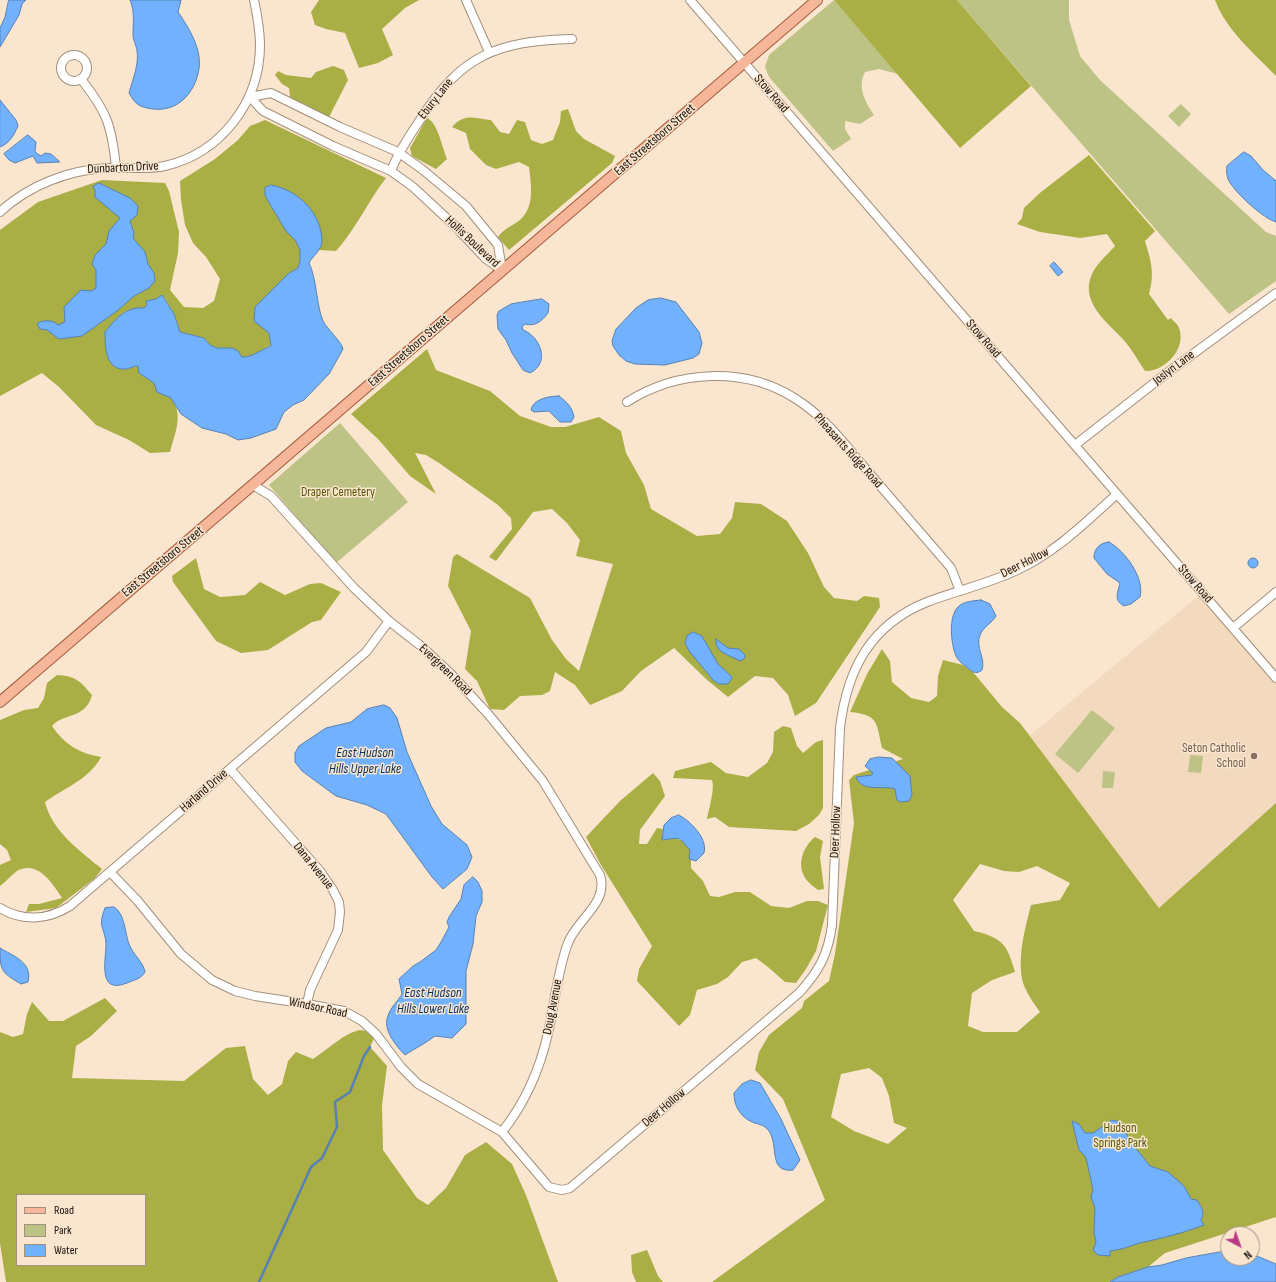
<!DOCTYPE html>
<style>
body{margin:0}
#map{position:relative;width:1276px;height:1282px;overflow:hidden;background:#fae6cf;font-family:"Sofia Sans Condensed",sans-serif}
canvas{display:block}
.legend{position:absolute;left:16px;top:1194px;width:130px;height:72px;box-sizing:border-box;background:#fae6cf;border:1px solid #a09180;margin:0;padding:5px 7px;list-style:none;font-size:12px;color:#18110a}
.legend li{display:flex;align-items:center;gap:8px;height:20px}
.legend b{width:20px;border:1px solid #a09180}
.north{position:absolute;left:1220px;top:1226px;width:40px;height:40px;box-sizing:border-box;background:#fae6cf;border:1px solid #a09180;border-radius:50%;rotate:139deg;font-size:11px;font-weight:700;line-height:16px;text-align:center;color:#18110a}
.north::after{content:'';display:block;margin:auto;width:14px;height:18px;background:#b83986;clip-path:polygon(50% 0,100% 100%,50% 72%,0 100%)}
</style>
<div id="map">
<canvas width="1276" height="1282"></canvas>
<ul class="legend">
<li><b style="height:5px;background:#f6b69a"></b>Road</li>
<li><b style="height:11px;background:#bdc285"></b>Park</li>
<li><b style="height:11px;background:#72b1fd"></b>Water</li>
</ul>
<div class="north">N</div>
</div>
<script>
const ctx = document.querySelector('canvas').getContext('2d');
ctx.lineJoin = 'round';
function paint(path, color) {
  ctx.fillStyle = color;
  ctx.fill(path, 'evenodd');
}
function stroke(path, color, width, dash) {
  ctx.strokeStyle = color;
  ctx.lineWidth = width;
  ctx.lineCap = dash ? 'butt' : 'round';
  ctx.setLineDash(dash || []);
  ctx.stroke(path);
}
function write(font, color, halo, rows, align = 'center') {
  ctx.font = font + ' "Sofia Sans Condensed",sans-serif';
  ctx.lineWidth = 3;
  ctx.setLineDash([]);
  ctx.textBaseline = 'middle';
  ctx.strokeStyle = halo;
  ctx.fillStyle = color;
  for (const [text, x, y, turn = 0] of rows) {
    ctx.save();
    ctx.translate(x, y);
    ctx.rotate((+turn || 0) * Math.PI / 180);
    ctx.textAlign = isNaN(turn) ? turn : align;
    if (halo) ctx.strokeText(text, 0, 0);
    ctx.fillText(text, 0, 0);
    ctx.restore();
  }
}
const built = new Path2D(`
 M1202 593 1276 678V807L1159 908 1029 736Z`);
const green = new Path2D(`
 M834 0 898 74 879 69 865 72C857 88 865 101 874 115L860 124 845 121V129L851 139 833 151 769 77 765 67 769 55Z
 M957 0H1069V20L1080 56 1100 80 1266 232 1276 236V281L1229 314Z
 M1181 104 1191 114 1179 127 1168 116Z
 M340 423 408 502 336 563 269 485Z
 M1092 710 1115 728 1078 773 1055 754Z
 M1190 755 1203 756 1201 773 1188 772Z
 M1103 771 1115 772 1113 788H1102Z`);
const forest = new Path2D(`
 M319 0H419L405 8 382 29 393 55 378 63 359 68 345 33 326 29 315 25 311 12Z
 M834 0H957L1031 86 960 148Z
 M1215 0H1276V76C1254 53 1226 30 1215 0Z
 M333 66 344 70 348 80 329 117 297 103 290 97 289 88 282 84 275 75 278 71 286 75 311 78 316 72Z
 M568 109 576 131 584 139 615 156 612 163 509 250 498 237C504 228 513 226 521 219 535 205 531 185 529 167L519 162 496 169 486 165 470 149 466 133 452 127C465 112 476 119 491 120L500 132 509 134 517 120 525 122 531 140 542 144 553 140 560 122 561 111Z
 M427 118C438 123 442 147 447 159L436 169 412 156 410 148Z
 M265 120 386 178C368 201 356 229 336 251L318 250C322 244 321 241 320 235 320 211 294 189 271 185L265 188V195L268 201 286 231 296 241 300 250V261L298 268 288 274 255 307 269 333 271 345C262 349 252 358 242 357L232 348H217L210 345 204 338 180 332 174 314 164 297 156 299 144 308 126 311 108 329C104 334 106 340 106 347 107 358 113 370 127 369 131 368 134 366 139 366V373L154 383 164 395 171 398C184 414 175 433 170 452L150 453 129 440 96 425 59 387 42 373 0 396V230L38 202 102 180 165 183 169 191 179 232 178 253 170 290 184 307 203 308 214 301 220 279 206 257 193 243 185 225 181 200 180 181 215 159 238 140 250 126Z
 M1089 155 1155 231 1145 241C1151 261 1155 273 1149 294L1168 320 1171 318C1173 321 1178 324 1179 328 1187 348 1165 372 1145 371 1137 359 1130 346 1120 336 1104 320 1080 300 1092 274 1097 263 1107 255 1115 246L1107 234 1080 238 1040 232 1017 224 1022 218 1024 208 1041 192Z
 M427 349 436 370 490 391 520 416 551 427H565L599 417 621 431 626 453 644 485 651 509 697 536 720 534 732 518 735 502 761 504 787 521 808 553 824 587 834 598 857 601 864 596 879 598 880 607 816 703 795 716 788 695 773 678 755 676 728 697 706 679 674 648 641 671 622 691 590 705 575 685 555 672 550 691 542 695 520 696 504 710 490 709 477 681 465 669 471 631 448 586 453 557 457 554 530 598 552 640 566 659 579 671 613 564 576 556 580 540 567 523 552 509 533 512 496 561 489 557 512 529 511 518 498 505 439 463 426 455 415 453 436 494 410 476 379 440 351 414Z
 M196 558 204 589 220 597 245 595 260 582 285 595 310 584 321 583 341 592 321 620 312 622 268 650 241 653 216 641 173 582 172 576Z
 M882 649 890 661 892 682 911 698 929 702 937 696 938 676 943 660 963 665 973 672 1002 707 1020 723 1159 908 1276 803V1217L1165 1253 1148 1267 1118 1277 1110 1282H712L825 1200 783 1099 755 1070 759 1052 769 1035 802 1008 804 1001 829 981 835 954 854 823 849 780 854 775 903 759 882 748C876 722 879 715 850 712L867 674ZM980 864 1004 871 1019 872 1037 866 1070 883 1060 900 1031 905C1025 928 1015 965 1025 988 1029 997 1035 1005 1040 1012L1017 1032H983L968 1026 972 993 992 980 1015 972C1007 944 1003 938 974 931L953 900ZM869 1068 882 1078 889 1096 894 1123 907 1128 888 1144 854 1131 831 1117 841 1074Z
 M57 675C76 676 80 681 92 695 86 719 63 713 52 726 64 744 80 754 101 757 90 779 64 788 45 802 52 831 80 851 102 869L95 878 56 908 26 912 29 904H39L62 898C52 883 38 860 17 871 11 875 6 882 0 886V865L11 860 7 850 0 844V720L24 710 38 708 44 698 47 683Z
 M783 726 791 728 797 746 803 753 816 742 823 740V808L819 815 809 824 796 831 729 827 715 817 707 819C709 808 715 789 712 780L673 778 675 771 711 762 726 773 748 777 767 763 773 752 774 732Z
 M653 773 660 781 665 796 640 830 639 844H647L657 828 663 829 662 840 672 837 683 841 691 851V868L703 881 710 896 719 897 735 892H750L771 906 789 908 807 901H818L828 905 816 951 806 969 796 983 785 982 768 967 756 958 742 962 728 977 717 984 697 990 690 1015 679 1026 637 981 639 969 652 946 601 865 586 837 620 801Z
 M815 837 823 841 820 857 824 889 818 890C813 886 807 882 804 876 797 862 804 846 815 837Z
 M105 998 117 1011 91 1036 76 1046 72 1078 184 1081 226 1048 245 1046 253 1079 268 1095 282 1084 288 1061 296 1052 313 1059C327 1050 344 1033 360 1030 365 1030 371 1033 376 1034L370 1047 387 1066 382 1105 383 1150 417 1198 428 1205 446 1188 465 1155 486 1142 512 1164 526 1195 558 1282H6L0 1243V1032L13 1037 23 1034 27 1014 32 1002 49 1021H63ZM17 1195H145V1265H17Z
 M647 1250 658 1276 663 1282H636L632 1272 631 1255Z`);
const water = new Path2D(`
 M9 0H26L22 4 19 15 0 47V28L5 17Z
 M130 0H181L178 12C189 28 202 49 199 69 195 93 178 112 153 109 139 107 136 105 129 93 133 78 139 66 137 50 136 45 133 40 133 35 133 23 135 11 130 0Z
 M0 100 16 120 18 126C14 135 9 144 0 147Z
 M28 135 36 142 35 152 41 156 45 153 51 154 60 162 37 163 33 156 15 163 9 160 4 154Z
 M1244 152 1251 156 1263 170 1276 181V222C1263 218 1239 196 1231 184 1227 179 1226 173 1227 166Z
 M99 183 130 198 138 206 137 215 130 221 134 233 133 238 145 252 148 264 154 273 155 281 149 288 134 296 117 311 82 336 59 339 47 330 40 329 37 324C42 319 54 320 58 325L65 322 64 307 81 290 91 291 96 288V270L92 264 95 255 106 244 109 231 120 218 95 197V190L93 187Z
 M271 185C299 190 322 214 322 242 322 249 312 257 309 263 317 279 316 304 323 321 328 330 341 341 343 349L329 374 304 400 293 405 284 412 276 429 251 438 238 440 226 434 202 428 181 414 171 398 157 392 154 383 139 373 138 366C133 366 128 370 122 369 105 368 105 344 105 332 115 319 127 306 144 308L147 305 146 301 156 299 162 295 174 314 180 332 204 338 210 345 217 348H232L238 351 242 357C251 358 262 349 271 346L269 333 254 321 255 307 288 274 298 268 300 261V250L296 241 286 231 268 201 265 195V188Z
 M1054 262 1063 272 1058 276 1050 266Z
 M661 298 676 302 699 332 702 343 699 354 693 358 665 365 635 364 626 361 619 355 613 346 612 341 616 329 636 308 648 300Z
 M542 299 549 304 548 313C542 321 535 327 525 324L522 327 523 330C540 336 551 363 530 373L523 370 512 353 506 340 498 329 497 315 499 311 511 304Z
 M559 396C567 402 572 407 574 417L571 422H560L549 411 534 412 531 410C533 399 549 396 559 396Z
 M1109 542C1125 551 1145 578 1140 597L1131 604 1124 606C1113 600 1118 592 1120 583L1107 574 1094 558C1094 548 1100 543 1109 542Z
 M1248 563a5 5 0 1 1 10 0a5 5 0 1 1-10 0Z
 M981 600 990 604 996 616C992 623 983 627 980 635 975 647 986 659 982 670 977 674 974 673 969 669 964 665 958 661 956 656 951 644 948 617 958 607 964 601 973 601 981 600Z
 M693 632 702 636 718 664 731 676 732 678 728 684H719L714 681 689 651 685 643 687 636Z
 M716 639 728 648 739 649 745 655V658L740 661C730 655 714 653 716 639Z
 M384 705 390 708 397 718 407 752 431 806 442 824 467 845 472 857 467 869 443 889 432 877 386 814 367 805 336 796 302 771 295 762V753L299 746 326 728 351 722 367 709Z
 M879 757 892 758 910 776 912 795 909 801 900 802 897 800 895 789C883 785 862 793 856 777L872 775 873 773 865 766 870 759Z
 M679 815C690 821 708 838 704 853L696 861 689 859 690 850C677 835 681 838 662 840L664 825 671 818Z
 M473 877 478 882 482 891V902L476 916 473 944 466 971V1024L452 1038 435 1036C425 1044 415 1048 405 1055 396 1046 382 1029 388 1016 390 1008 398 1001 402 994L399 979 413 966 420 962 436 950 441 942 449 927 447 922 449 917 461 899 464 885Z
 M114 907C125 913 125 934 129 944 133 955 143 961 145 972 141 979 134 980 127 983 97 995 106 960 106 944 105 927 97 928 105 908Z
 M0 948C13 956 33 962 28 982L21 984C1 972 0 971 0 948Z
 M751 1080 760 1083 781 1119 800 1160 793 1170C768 1173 779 1146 769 1131 763 1123 757 1125 750 1121 739 1115 734 1105 734 1093L742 1084Z
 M1112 1120 1121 1122 1130 1141 1150 1166 1168 1172 1184 1186 1191 1199 1197 1200C1202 1208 1205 1212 1201 1220L1204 1225C1184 1233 1162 1238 1140 1243 1130 1246 1121 1250 1110 1251V1256L1098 1255 1093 1250 1096 1242 1094 1233 1095 1208 1091 1197 1093 1190 1087 1162 1085 1156 1079 1150 1072 1121 1079 1124 1085 1133H1093Z
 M1220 1252 1228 1253V1258H1252V1254L1276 1264V1282H1110L1118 1277 1148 1267 1162 1265 1186 1258Z`);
const stream = new Path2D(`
 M259 1282 311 1167 322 1158 337 1127 335 1102 350 1092 364 1056 370 1047`);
const minor = new Path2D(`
 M466 0 489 52
 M690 0 1276 678
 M61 68a13 13 0 1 1 26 0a13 13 0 1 1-26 0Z
 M81 79C107 112 112 126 116 168
 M250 97 271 93 340 127 398 152 423 170 466 206 498 245 502 270
 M250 97 263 111 333 146 391 171 413 187 455 226 486 259 502 270
 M391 171C398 152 409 137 420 120 461 55 497 41 572 39
 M0 212C29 185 69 170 107 168 127 167 146 170 165 166 221 153 260 102 260 45 260 30 257 14 254 0
 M627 402C677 370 745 366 796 399 826 418 847 447 870 474 897 505 924 537 951 568L960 591
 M1075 445 1167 373 1276 293
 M253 485 271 496 354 588 389 621 421 646 451 674 489 715 543 781 600 875C609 903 577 919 568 943 557 972 555 1003 548 1033 540 1069 525 1103 502 1132
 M1233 628 1276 592
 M230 769 320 871 333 890 339 902 340 912 338 930 310 990 307 1004
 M110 872 137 900 181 954 212 980 235 991 255 996 307 1004 344 1011 362 1021 376 1034 401 1067 418 1084 502 1132 549 1187 562 1190 570 1188 799 993C820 970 828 954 832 925L840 728C847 670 870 625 927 602 956 591 987 584 1015 571 1055 553 1085 523 1117 494
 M0 908C23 922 48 920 70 906L366 652 389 621`);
const major = new Path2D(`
 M0 702 817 0`);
const markers = [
 [1254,756,4,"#8d6e63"]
];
const streetNames = [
 ["Stow Road",771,94,49],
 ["Ebury Lane",436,99,-52],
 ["East Streetsboro Street",655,140,-41],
 ["Dunbarton Drive",123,168,-3],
 ["Hollis Boulevard",472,242,43],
 ["Stow Road",983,339,49],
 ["East Streetsboro Street",409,351,-41],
 ["Joslyn Lane",1174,368,-37],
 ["Pheasants Ridge Road",848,451,48],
 ["East Streetsboro Street",163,562,-40],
 ["Deer Hollow",1025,563,-27],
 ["Stow Road",1195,584,49],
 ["Evergreen Road",445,670,44],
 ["Harland Drive",204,791,-41],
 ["Deer Hollow",836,832,-88],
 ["Dana Avenue",313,866,51],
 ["Doug Avenue",553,1007,-79],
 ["Windsor Road",318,1008,12],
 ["Deer Hollow",664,1108,-40]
];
const parkNames = [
 ["Draper Cemetery",338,493],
 ["Hudson",1120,1129],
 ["Springs Park",1120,1144]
];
const educationNames = [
 ["Seton Catholic",1246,749],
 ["School",1246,764]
];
const waterNames = [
 ["East Hudson",365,753],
 ["Hills Upper Lake",365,769],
 ["East Hudson",433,993],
 ["Hills Lower Lake",433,1009]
];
paint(built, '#f3d9bd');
paint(green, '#bdc285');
paint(forest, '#a9af45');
paint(water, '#72b1fd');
stroke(water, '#5781b4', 1);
stroke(stream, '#5781b4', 2.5);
stroke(minor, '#a28f7b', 10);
stroke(major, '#a45d3c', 12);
stroke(minor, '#fff', 8);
stroke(major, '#f6b69a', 10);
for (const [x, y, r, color] of markers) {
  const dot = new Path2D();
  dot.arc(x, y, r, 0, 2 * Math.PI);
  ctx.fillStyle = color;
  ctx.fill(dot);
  stroke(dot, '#fae6cf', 1.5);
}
write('13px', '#18110a', '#fae6cf', streetNames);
write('13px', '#555807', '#fae6cf', parkNames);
write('13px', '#785e54', '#fae6cf', educationNames, 'right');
write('italic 14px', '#03305f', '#fae6cf', waterNames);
</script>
